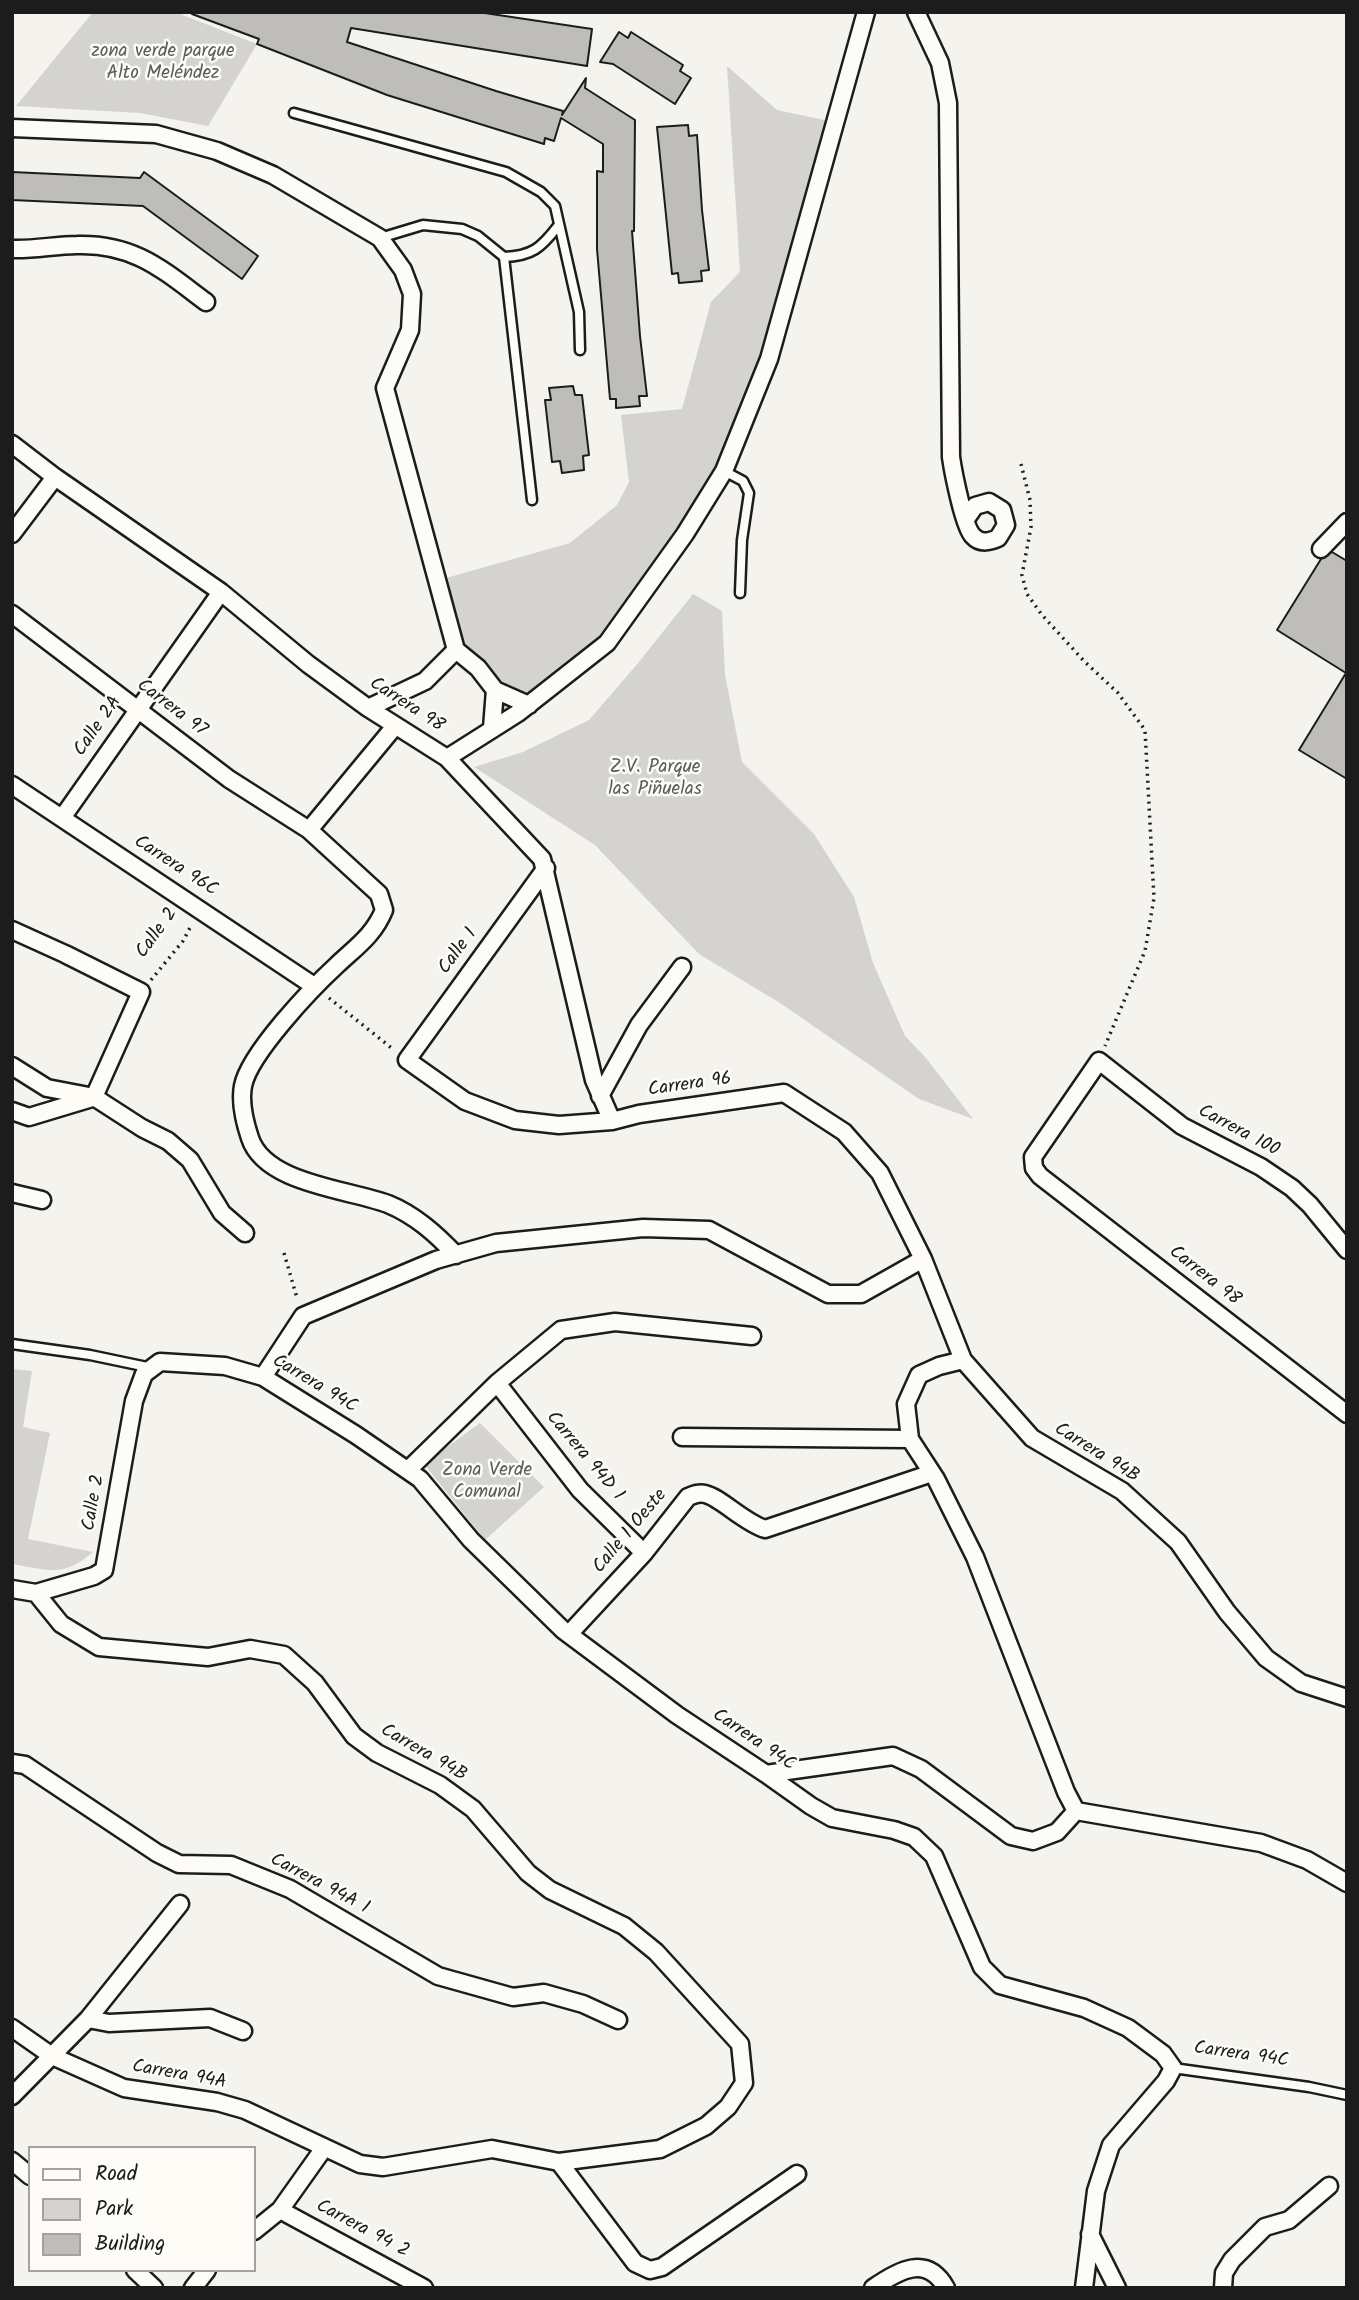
<!DOCTYPE html>
<meta charset="utf-8">
<style>
body{margin:0}
#map{position:relative;width:1359px;height:2300px;overflow:hidden;background:#f4f3ee;font-family:Kalam,sans-serif}
canvas{display:block}
.frame{position:absolute;inset:0;border:14px solid #1c1c1c;pointer-events:none}
.legend{position:absolute;left:28px;top:2146px;width:228px;height:126px;box-sizing:border-box;background:#fdfcf7;border:2px solid #a3a29f;margin:0;padding:9px 12px;list-style:none;font-size:21px;color:#1c1c1c}
.legend li{display:flex;align-items:center;gap:14px;height:35px}
.legend b{width:35px;border:2px solid #a3a29f}
</style>
<div id="map">
<canvas width="1359" height="2300"></canvas>
<div class="frame"></div>
<ul class="legend">
<li><b style="height:9px;background:#fdfcf7"></b>Road</li>
<li><b style="height:19px;background:#d4d3cf"></b>Park</li>
<li><b style="height:19px;background:#bebdba"></b>Building</li>
</ul>
</div>
<script>
const ctx = document.querySelector('canvas').getContext('2d');
ctx.lineJoin = 'round';
function paint(path, color) {
  ctx.fillStyle = color;
  ctx.fill(path, 'evenodd');
}
function stroke(path, color, width, dash) {
  ctx.strokeStyle = color;
  ctx.lineWidth = width;
  ctx.lineCap = dash ? 'butt' : 'round';
  ctx.setLineDash(dash || []);
  ctx.stroke(path);
}
function write(font, color, halo, rows, align = 'center') {
  ctx.font = font + ' Kalam,sans-serif';
  ctx.lineWidth = 5;
  ctx.setLineDash([]);
  ctx.textBaseline = 'middle';
  ctx.strokeStyle = halo;
  ctx.fillStyle = color;
  for (const [text, x, y, turn = 0] of rows) {
    ctx.save();
    ctx.translate(x, y);
    ctx.rotate((+turn || 0) * Math.PI / 180);
    ctx.textAlign = isNaN(turn) ? turn : align;
    if (halo) ctx.strokeText(text, 0, 0);
    ctx.fillText(text, 0, 0);
    ctx.restore();
  }
}
const green = new Path2D(`
 M93 12H175L257 44 208 126 140 113 16 106Z
 M727 66 777 110 829 121 766 358 723 460 682 533 605 640 494 724 496 691 457 648 439 580 570 543 617 505 629 482 621 415 682 409 711 302 740 272Z
 M693 594 722 611 725 675 742 762 814 834 854 897 873 963 905 1036 926 1058 973 1119 919 1099 780 1003 699 954 595 845 474 767 523 752 589 720 639 662Z
 M13 1369 32 1371 23 1427 50 1433 28 1539 93 1552C63 1578 48 1570 12 1564Z
 M480 1423 544 1487 485 1540 424 1464Z`);
const building = new Path2D(`
 M192 12H478L592 29 587 66 351 28 347 42 496 91 563 111 562 115 586 78 585 88 635 120 634 231H632L640 336 647 396H639L640 406 616 408V399H610L597 249V171L603 172V144L561 118 554 141 545 138 544 144 387 95 257 44 259 39 192 14Z
 M619 32 628 38 631 32 683 65 680 71 691 78 675 104 613 64 600 62Z
 M688 125 689 136 697 135 702 210 709 270 701 271 702 281 679 283 678 273 672 274 657 127Z
 M12 172 140 178 144 172 258 256 242 279 143 206 12 200Z
 M573 386 575 395H582L589 455 583 456 584 470 562 473 560 461 552 462 545 400H551L549 388Z
 M1332 552 1347 561V779L1299 750 1346 673 1277 630 1321 559Z`);
const path = new Path2D(`
 M1021 464 1030 500 1031 527 1022 575 1027 594 1042 615 1084 661 1118 693 1145 730 1154 898 1145 951 1105 1046
 M151 980 183 941 192 924
 M329 998 394 1050
 M284 1253 297 1298`);
const lane = new Path2D(`
 M294 113 506 172 541 192 555 206 579 312 580 350
 M380 238 423 225 462 229 478 236 504 257C532 256 541 248 558 226
 M504 257 532 500
 M724 471 743 481 749 493 742 540 740 593
 M12 1344 90 1355 152 1368
 M1173 2068 1309 2087 1347 2095`);
const street = new Path2D(`
 M916 12 940 63 948 103 951 457C953 471 964 528 973 536 980 544 989 542 998 538L1006 525 1002 510 989 502 975 506 966 519
 M12 128 156 134 217 151 273 175 380 238 403 270 412 294 410 330 385 388 456 650 478 668 495 690 492 728
 M12 249C34 250 55 245 77 245 134 243 163 270 206 302
 M12 444 55 477 221 592 308 664 368 708 447 758 542 859 594 1080 612 1121
 M12 534 55 477
 M1321 549 1347 522
 M12 614 229 779 309 830 379 894 384 910C374 935 356 947 337 965 312 988 249 1054 243 1086 240 1102 245 1123 250 1138 265 1184 348 1189 388 1204 415 1215 436 1234 456 1255
 M495 690 529 705
 M368 708 425 681 456 650
 M447 758 518 713 607 643 685 534 724 471 769 359 866 12
 M12 785 314 986
 M62 818 221 592
 M309 830 395 726
 M546 868 407 1060 465 1101 515 1120 559 1125 612 1121 639 1114 784 1093 844 1132 880 1173 923 1259 963 1360 1032 1438 1122 1491 1178 1542 1227 1612 1266 1658 1301 1683 1347 1698
 M12 930 65 954 141 992 94 1097
 M12 1066 47 1088 94 1097 142 1128 168 1141 190 1160 222 1213 245 1233
 M600 1096 639 1025 682 967
 M12 1111 29 1117 92 1098
 M12 1193 42 1200
 M1347 1250 1310 1205 1292 1188 1261 1167 1182 1126 1099 1061 1033 1157 1034 1168 1040 1176 1347 1414
 M963 1360 939 1366 919 1375 906 1404 910 1439 936 1479 975 1557 1066 1792 1076 1811
 M263 1377 303 1316 436 1260 496 1243 643 1228 709 1230 828 1294H861L923 1259
 M497 1383 580 1490 644 1553
 M682 1437 910 1439
 M408 1470 497 1383 561 1330 615 1322 752 1336
 M12 1589 36 1593 61 1624 99 1647 208 1657 250 1649 284 1655 315 1683 354 1736 377 1753 440 1785 473 1809 528 1873 550 1890 624 1926 656 1952 740 2044 744 2083 728 2107 706 2126 660 2149 559 2162 492 2149 383 2167 360 2164 245 2110 217 2102 124 2088 52 2056 12 2028
 M36 1593 94 1576 104 1570 134 1401 144 1374 160 1362 225 1366 263 1377 356 1435 420 1479 471 1540 563 1630 677 1715 766 1774 811 1806 832 1818 894 1830 914 1837 934 1856 982 1967 1000 1985 1084 2008 1128 2028 1163 2054 1173 2068 1166 2081 1111 2145 1096 2191 1084 2288
 M569 1634 644 1553 688 1497C693 1495 698 1492 705 1494 720 1497 743 1522 765 1529L932 1473
 M12 1763 25 1765 157 1853 179 1864 231 1865 290 1889 438 1976 513 1997 544 1993 583 2004 618 2020
 M766 1774 893 1756 921 1769 1011 1836 1033 1841 1057 1832 1076 1811
 M1076 1811 1261 1843 1307 1860 1347 1883
 M88 2019 109 2023 210 2018 243 2031
 M12 2096 88 2019 180 1904
 M12 2161 30 2176
 M559 2162 635 2263 650 2270 662 2267 797 2174
 M280 2210 424 2288
 M254 2231 280 2210 324 2148
 M1090 2234 1117 2288
 M135 2270 154 2288
 M193 2288 207 2270
 M873 2288C899 2270 927 2254 946 2288
 M1223 2288 1224 2273 1232 2260 1265 2227 1289 2220 1329 2186`);
const parkNames = [
 ["zona verde parque",163,53],
 ["Alto Meléndez",163,75],
 ["Z.V. Parque",655,769],
 ["las Piñuelas",655,791],
 ["Zona Verde",487,1472],
 ["Comunal",487,1494]
];
const streetNames = [
 ["Carrera 98",406,706,33],
 ["Carrera 97",171,709,37],
 ["Calle 2A",99,727,-55],
 ["Carrera 96C",175,867,33],
 ["Calle 2",158,934,-54],
 ["Calle 1",459,952,-54],
 ["Carrera 96",690,1086,-8],
 ["Carrera 100",1238,1132,28],
 ["Carrera 98",1204,1277,38],
 ["Carrera 94C",314,1385,31],
 ["Carrera 94B",1096,1454,32],
 ["Carrera 94D 1",584,1457,50],
 ["Calle 2",95,1503,-80],
 ["Calle 1 Oeste",631,1532,-50],
 ["Carrera 94C",753,1741,34],
 ["Carrera 94B",423,1754,30],
 ["Carrera 94A 1",319,1885,28],
 ["Carrera 94C",1241,2056,8],
 ["Carrera 94A",179,2076,10],
 ["Carrera 94 2",362,2230,28]
];
paint(green, '#d4d3cf');
paint(building, '#bebdba');
stroke(building, '#1c1c1c', 2);
stroke(lane, '#1c1c1c', 13);
stroke(street, '#1c1c1c', 21);
stroke(path, '#1c1c1c', 3.5, [2, 5]);
stroke(lane, '#fdfcf7', 8);
stroke(street, '#fdfcf7', 16);
write('19px', '#5c5c5b', '#fdfcf7', parkNames);
write('19px', '#1c1c1c', '#fdfcf7', streetNames);
</script>
